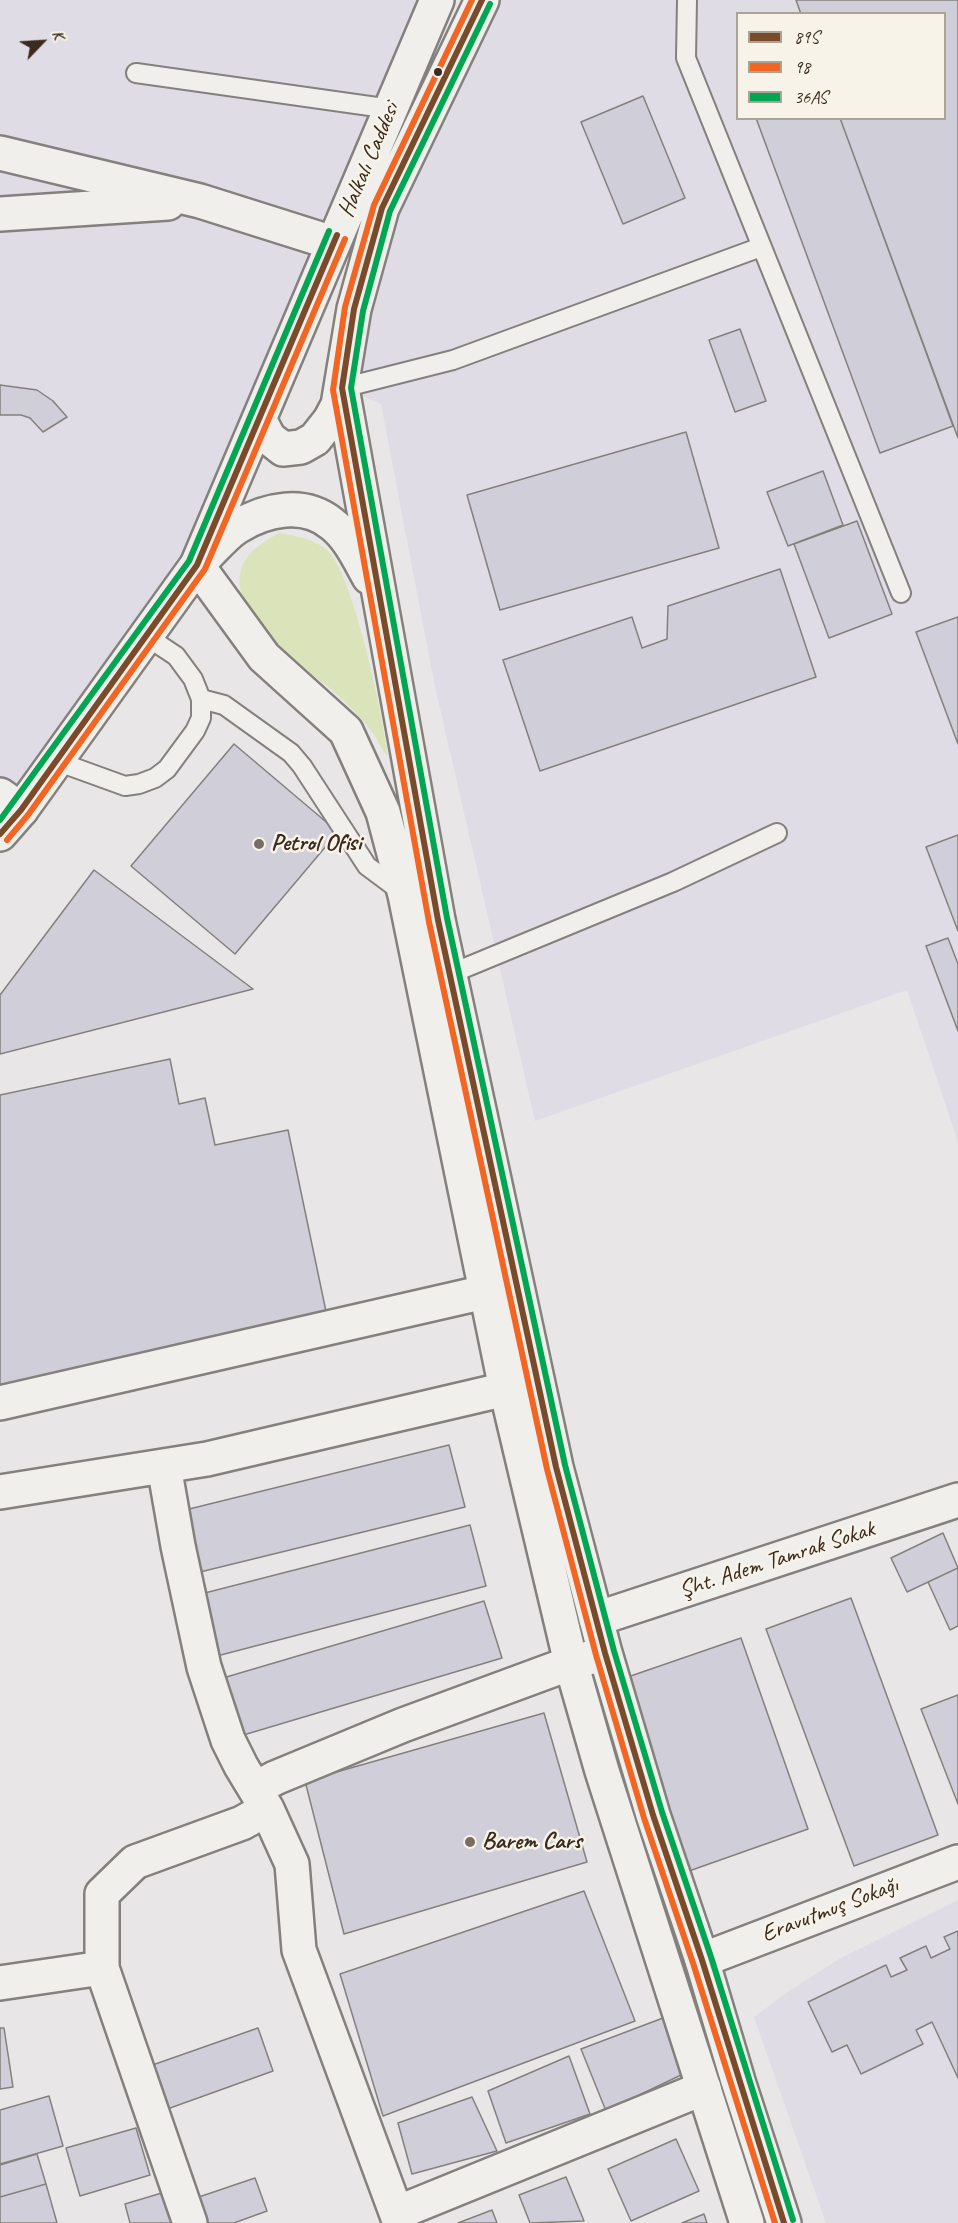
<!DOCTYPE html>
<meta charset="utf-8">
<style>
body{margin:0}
#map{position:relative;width:958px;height:2223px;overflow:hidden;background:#e8e6e7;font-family:Caveat,sans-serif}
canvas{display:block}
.legend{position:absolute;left:736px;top:12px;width:210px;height:108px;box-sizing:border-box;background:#f7f3e8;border:2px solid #aca397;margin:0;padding:8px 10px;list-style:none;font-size:18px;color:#3b2a1e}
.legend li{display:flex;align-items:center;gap:12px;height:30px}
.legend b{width:30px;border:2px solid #aca397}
.north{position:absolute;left:12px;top:12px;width:60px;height:60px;-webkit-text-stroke:4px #f7f3e8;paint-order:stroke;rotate:65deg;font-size:16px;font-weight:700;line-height:24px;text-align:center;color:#3b2a1e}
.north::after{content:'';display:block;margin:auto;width:21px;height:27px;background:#3b2a1e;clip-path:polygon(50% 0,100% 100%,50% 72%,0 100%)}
</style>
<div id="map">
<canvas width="958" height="2223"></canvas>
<ul class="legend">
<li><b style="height:8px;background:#7a4b2a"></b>89S</li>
<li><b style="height:8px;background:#f26522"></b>98</li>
<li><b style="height:8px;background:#00a651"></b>36AS</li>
</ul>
<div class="north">K</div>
</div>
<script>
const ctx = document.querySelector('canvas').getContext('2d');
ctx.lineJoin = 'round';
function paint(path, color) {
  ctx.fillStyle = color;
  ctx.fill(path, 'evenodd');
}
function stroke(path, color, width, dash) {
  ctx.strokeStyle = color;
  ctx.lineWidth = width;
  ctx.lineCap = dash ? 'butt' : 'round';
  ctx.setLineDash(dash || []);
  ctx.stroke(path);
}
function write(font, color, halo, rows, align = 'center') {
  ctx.font = font + ' Caveat,sans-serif';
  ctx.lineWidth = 5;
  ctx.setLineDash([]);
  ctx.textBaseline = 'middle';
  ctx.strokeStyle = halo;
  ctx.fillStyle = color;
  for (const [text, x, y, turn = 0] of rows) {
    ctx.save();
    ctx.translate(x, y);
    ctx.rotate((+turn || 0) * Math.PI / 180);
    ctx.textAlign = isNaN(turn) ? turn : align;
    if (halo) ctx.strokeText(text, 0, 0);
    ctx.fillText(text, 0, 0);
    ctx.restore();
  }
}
const built = new Path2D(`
 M0 0H422L203 511 168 583 10 798 0 791Z
 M482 0H958V1142L907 990 535 1121 434 682 381 404 342 388 354 309ZM738 14H944V118H738Z
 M958 1900V2223H826L754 2017 789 1991 839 1959Z`);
const green = new Path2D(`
 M280 533C296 536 315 539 327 550 353 572 383 718 388 756 380 749 379 741 373 733 362 719 349 705 335 693 324 682 311 675 299 665 254 626 201 570 280 533Z`);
const building = new Path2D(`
 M796 0H958V438L840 118H944V14H801Z
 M643 96 685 198 623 224 581 122Z
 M756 118H840L953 426 880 453Z
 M740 329 766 401 735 412 709 340Z
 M0 385 37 390 53 401 67 417 43 432 30 418 21 415H0Z
 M686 432 719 548 500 610 467 495Z
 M823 471 843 525 788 546 767 492Z
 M857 521 892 614 829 638 794 544Z
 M780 569 816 677 540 771 503 660 632 617 642 648 667 639 668 606Z
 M958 617V744L916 632Z
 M234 744 338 832 235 954 131 866Z
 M958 835V931L926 847Z
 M94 870 253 989 0 1054V995Z
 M948 938 958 964V1031L926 946Z
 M170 1059 179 1104 205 1098 215 1145 288 1130 328 1321 0 1389V1095Z
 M449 1445 465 1507 196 1573 181 1511Z
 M470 1525 486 1586 213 1657 197 1595Z
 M943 1533 958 1568 907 1592 891 1558Z
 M958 1568V1626L950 1630 928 1582Z
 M851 1598 938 1835 854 1866 766 1629Z
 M484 1601 502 1658 240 1736 223 1678Z
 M741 1638 808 1829 689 1871 622 1679Z
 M958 1695V1804L921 1709Z
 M544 1713 587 1862 344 1934 305 1781Z
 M584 1891 635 2021 383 2116 340 1974Z
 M958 1931V2078L932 2022 916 2030 923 2044 861 2074 847 2045 832 2052 808 2002 886 1965 891 1977 907 1970 900 1958 926 1946 931 1958 950 1949 944 1937Z
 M663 2018 681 2075 606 2111 581 2049Z
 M0 2028H4L13 2087 0 2089Z
 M258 2028 273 2071 159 2112 144 2068Z
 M569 2056 590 2114 506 2143 488 2091Z
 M49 2096 63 2146 0 2164V2110Z
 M472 2097 497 2151 412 2174 398 2123Z
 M136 2128 150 2175 80 2196 66 2148Z
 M676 2139 699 2191 631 2221 608 2169Z
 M37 2154 46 2184 0 2197V2165Z
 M566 2177 584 2221 530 2223 519 2195Z
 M255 2178 267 2211 234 2223H198L190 2200Z
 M46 2184 57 2223H0V2197Z
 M175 2189 179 2223H130L125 2204Z
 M492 2210 497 2223H458Z
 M704 2214 707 2223H682Z`);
const lane = new Path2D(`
 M687 0 686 58 901 593
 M136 73 391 109
 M342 388 453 360 761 247
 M201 699 224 705 291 753 302 766 367 866 402 892
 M56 761 125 786 139 784 155 778 167 769 195 731 201 718V699L193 679 176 656 146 636
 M450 974 673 882 777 833`);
const street = new Path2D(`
 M0 153 200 201 333 243
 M0 214 168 203
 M0 795 21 810
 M0 1403 485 1292
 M164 1466 178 1546 204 1667 228 1740 241 1766 267 1809 292 1864 299 1950 400 2223
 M0 1492 207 1459 506 1389
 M596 1619 958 1500
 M255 1789 275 1778 403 1725 571 1663 599 1655
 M702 1960 958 1862
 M0 1983 102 1968
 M397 2213 704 2088
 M190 2223 102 1968V1894L135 1862 242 1823 267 1809`);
const secondary = new Path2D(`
 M342 388 438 920 556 1467 605 1653 653 1815 702 1960 738 2081 784 2223
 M259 419 269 438 283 449 301 447 315 439 330 420 338 405 354 309 382 208 482 0
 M207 555C216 546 226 534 237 527 266 509 304 501 332 524 349 537 359 559 369 577
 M197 565 264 657 346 731 383 812 405 895 506 1389 571 1663 602 1771 747 2223
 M0 834 21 810 197 565 437 0`);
const bus1 = new Path2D(`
 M482 0 382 208 354 309 342 388 438 920 556 1467 605 1653 653 1815 702 1960 784 2223
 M0 834 21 810 197 565 337 235`);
const bus2 = new Path2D(`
 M472 0 374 205 345 307 333 390 429 922 547 1469 596 1655 644 1818 693 1963 775 2223
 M7 840 28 815 205 569 345 239`);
const bus3 = new Path2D(`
 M490 4 390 211 363 311 351 388 447 918 565 1465 614 1651 662 1812 711 1957 793 2220
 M0 820 189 561 329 231`);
const markers = [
 [438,72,5,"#3b2a1e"],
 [259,844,6,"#786c64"],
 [470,1842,6,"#786c64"]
];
const streetNames = [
 ["Halkalı Caddesi",369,160,-67],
 ["Şht. Adem Tamrak Sokak",777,1560,-18],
 ["Eravutmuş Sokağı",830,1910,-21]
];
const poiNames = [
 ["Petrol Ofisi",271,844],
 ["Barem Cars",482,1842]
];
paint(built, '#dfdce5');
paint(green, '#dbe3ba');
paint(building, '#d0cfd9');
stroke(building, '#84807d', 1.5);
stroke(lane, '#84807d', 22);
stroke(street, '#84807d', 38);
stroke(secondary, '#84807d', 38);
stroke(lane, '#f0efec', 18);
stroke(street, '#f0efec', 33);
stroke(secondary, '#f0efec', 33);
stroke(bus1, '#7a4b2a', 6);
stroke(bus2, '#f26522', 6);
stroke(bus3, '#00a651', 6);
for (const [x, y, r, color] of markers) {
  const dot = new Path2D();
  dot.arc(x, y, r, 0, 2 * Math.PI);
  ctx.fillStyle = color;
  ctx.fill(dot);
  stroke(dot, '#f7f3e8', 2);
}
write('24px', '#3b2a1e', '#f7f3e8', streetNames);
write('bold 24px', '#3b2a1e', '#f7f3e8', poiNames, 'left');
</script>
